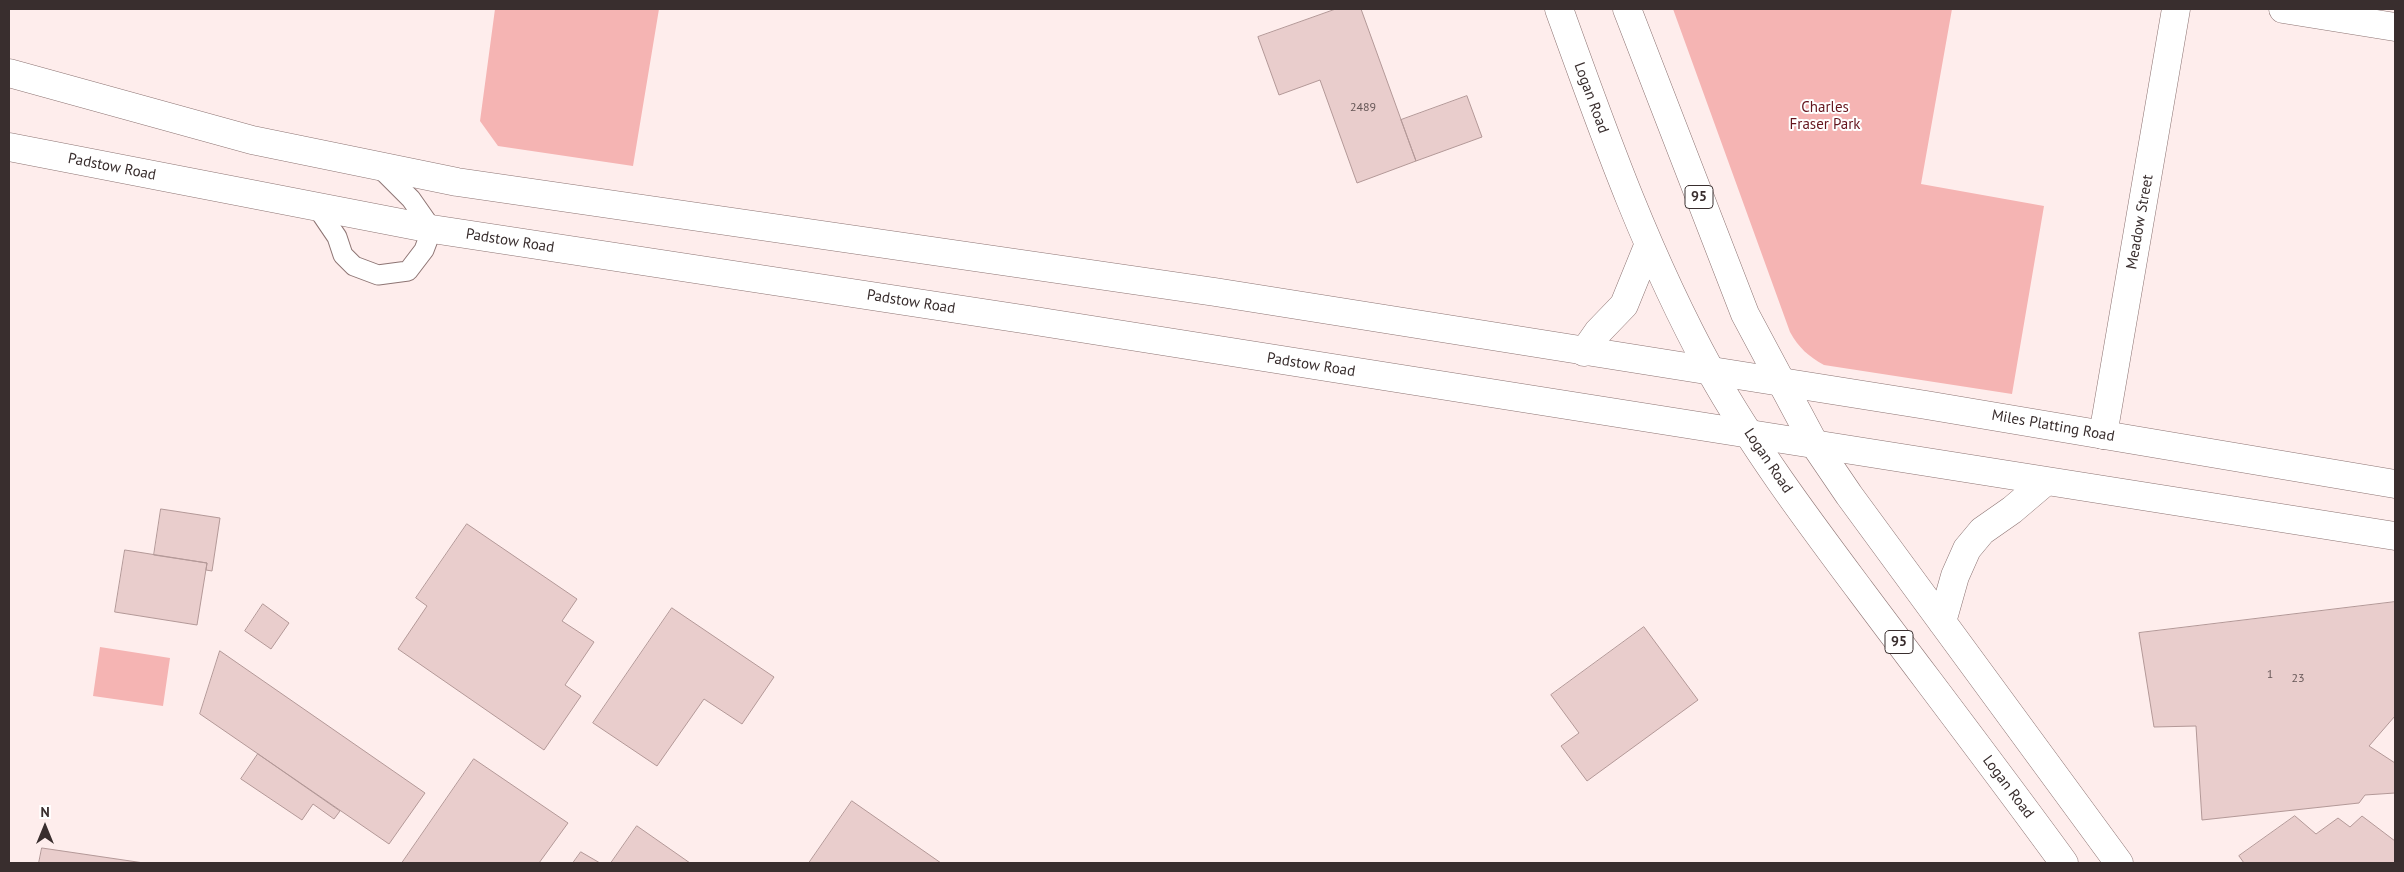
<!DOCTYPE html>
<style>
body{margin:0}
#map{position:relative;width:2404px;height:872px;overflow:hidden;background:#feedec;font-family:"PT Sans",sans-serif}
canvas{display:block}
.frame{position:absolute;inset:0;border:10px solid #392e2e;pointer-events:none}
.north{position:absolute;left:20px;top:802px;width:50px;height:50px;-webkit-text-stroke:4px #fff;paint-order:stroke;rotate:0deg;font-size:14px;font-weight:700;line-height:20px;text-align:center;color:#392e2e}
.north::after{content:'';display:block;margin:auto;width:18px;height:22px;background:#392e2e;clip-path:polygon(50% 0,100% 100%,50% 72%,0 100%)}
</style>
<div id="map">
<canvas width="2404" height="872"></canvas>
<div class="frame"></div>
<div class="north">N</div>
</div>
<script>
const ctx = document.querySelector('canvas').getContext('2d');
ctx.lineJoin = 'round';
function paint(path, color) {
  ctx.fillStyle = color;
  ctx.fill(path, 'evenodd');
}
function stroke(path, color, width, dash) {
  ctx.strokeStyle = color;
  ctx.lineWidth = width;
  ctx.lineCap = dash ? 'butt' : 'round';
  ctx.setLineDash(dash || []);
  ctx.stroke(path);
}
function write(font, color, halo, rows, align = 'center') {
  ctx.font = font + ' "PT Sans",sans-serif';
  ctx.lineWidth = 4;
  ctx.setLineDash([]);
  ctx.textBaseline = 'middle';
  ctx.strokeStyle = halo;
  ctx.fillStyle = color;
  for (const [text, x, y, turn = 0] of rows) {
    ctx.save();
    ctx.translate(x, y);
    ctx.rotate((+turn || 0) * Math.PI / 180);
    ctx.textAlign = isNaN(turn) ? turn : align;
    if (halo) ctx.strokeText(text, 0, 0);
    ctx.fillText(text, 0, 0);
    ctx.restore();
  }
}
const green = new Path2D(`
 M495 9H659L633 166 498 146 480 121Z
 M1673 9H1952L1921 184 2044 206 2012 394 1824 365C1808 356 1799 348 1790 332Z
 M100 647 170 658 163 706 93 696Z`);
const building = new Path2D(`
 M1336 9H1361L1416 161 1357 183 1320 80 1279 95 1258 37Z
 M1467 96 1482 137 1416 161 1401 120Z
 M161 509 220 518 212 571 206 570 207 563 154 555Z
 M467 524 577 599 562 621 594 642 565 685 581 696 544 750 398 649 427 606 416 598Z
 M125 550 207 563 197 625 115 612Z
 M2395 602V716L2369 746 2395 763V793L2365 795 2359 803 2202 820 2196 726 2154 727 2139 633Z
 M263 604 289 623 271 649 245 631Z
 M672 608 774 677 742 724 704 699 657 766 593 723Z
 M1644 627 1698 700 1587 781 1561 746 1579 733 1551 695Z
 M220 651 425 793 389 844 200 714Z
 M258 754 340 811 334 819 313 804 302 820 241 779Z
 M474 759 568 823 539 863H402Z
 M852 801 862 808 941 863H809Z
 M2295 816 2316 834 2338 818 2350 827 2362 816 2395 841V863H2244L2239 856Z
 M637 826 690 863H611Z
 M42 848 144 863H39Z
 M581 852 600 863H573Z`);
const lane = new Path2D(`
 M318 209 337 237 343 255 354 266 378 275 408 271 424 250 432 229 411 199 379 167`);
const street = new Path2D(`
 M2283 9 2395 27
 M2103 435 2176 9`);
const secondary = new Path2D(`
 M9 73 252 140 457 182 1215 292 1926 405 2395 484
 M9 147 432 229 1029 320 2395 536`);
const primary = new Path2D(`
 M1559 9C1604 134 1646 253 1710 370 1753 447 1807 519 1860 590 1928 681 1997 771 2064 863
 M1627 9 1745 314 1815 445 1849 495 2119 863
 M1584 352 1598 332 1624 305 1648 246
 M1942 622 1955 576 1967 549 1982 531 2012 510 2045 482`);
const numberNames = [
 ["2489",1363,108],
 ["1",2270,675],
 ["23",2298,679]
];
const shields = [
 [1699,197,28],
 [1899,642,28]
];
const shieldNames = [
 ["95",1699,197],
 ["95",1899,642]
];
const streetNames = [
 ["Logan Road",1591,98,70],
 ["Padstow Road",112,167,11],
 ["Meadow Street",2140,222,-80],
 ["Padstow Road",510,241,9],
 ["Padstow Road",911,302,9],
 ["Padstow Road",1311,365,9],
 ["Miles Platting Road",2053,426,10],
 ["Logan Road",1768,461,56],
 ["Logan Road",2008,787,53]
];
const parkNames = [
 ["Charles",1825,108],
 ["Fraser Park",1825,125]
];
paint(green, '#f5b4b3');
paint(building, '#e9cdcc');
stroke(building, '#b39897', 1);
stroke(lane, '#8d7473', 21);
stroke(street, '#8d7473', 29);
stroke(secondary, '#8d7473', 29);
stroke(primary, '#8d7473', 29);
stroke(lane, '#fff', 19);
stroke(street, '#fff', 28);
stroke(secondary, '#fff', 28);
stroke(primary, '#fff', 28);
write('12px', '#655656', null, numberNames);
for (const [x, y, w] of shields) {
  const box = new Path2D();
  box.roundRect(x - w / 2, y - 11.5, w, 23, 4);
  ctx.fillStyle = '#fff';
  ctx.fill(box);
  stroke(box, '#392e2e', 1);
}
write('bold 14px', '#392e2e', null, shieldNames);
write('15px', '#392e2e', '#fff', streetNames);
write('15px', '#65161e', '#fff', parkNames);
</script>
